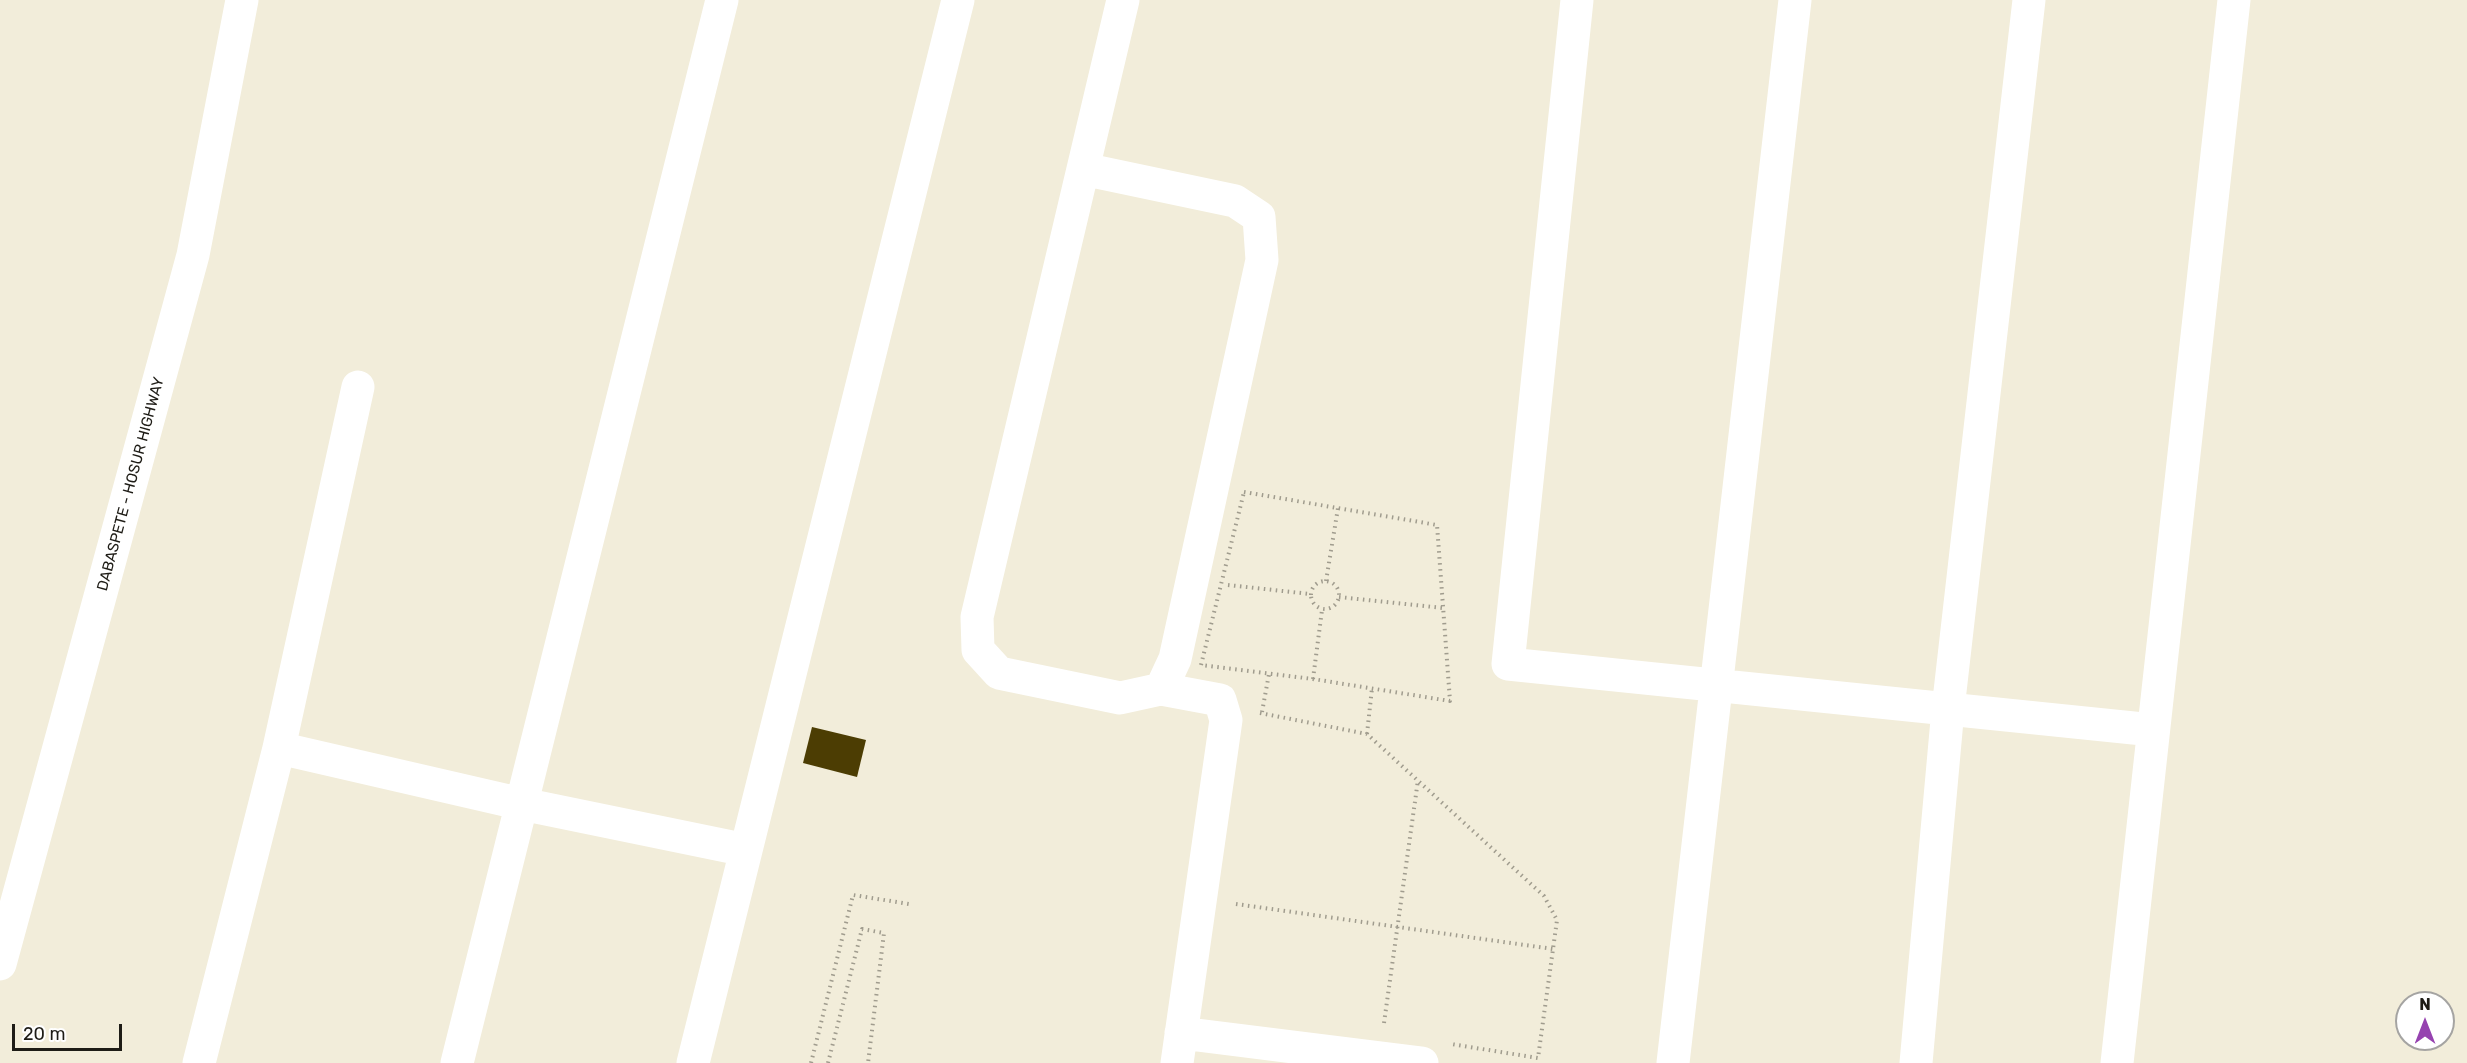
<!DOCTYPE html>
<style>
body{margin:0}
#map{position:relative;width:2467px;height:1063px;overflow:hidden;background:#f2edda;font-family:Rubik,sans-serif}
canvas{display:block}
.north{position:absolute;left:2395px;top:991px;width:60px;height:60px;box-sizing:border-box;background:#fff;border:2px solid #a5a4a2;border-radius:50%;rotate:0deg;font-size:16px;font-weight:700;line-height:24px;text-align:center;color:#1e1c16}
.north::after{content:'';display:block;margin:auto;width:21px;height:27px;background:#9642b0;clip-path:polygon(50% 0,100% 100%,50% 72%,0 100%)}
.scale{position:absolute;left:12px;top:1024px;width:110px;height:27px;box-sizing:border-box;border:3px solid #1e1c16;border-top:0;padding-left:8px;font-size:18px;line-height:21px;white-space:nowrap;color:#1e1c16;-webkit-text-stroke:4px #fff;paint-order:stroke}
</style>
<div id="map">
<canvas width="2467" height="1063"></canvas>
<div class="north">N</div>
<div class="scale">20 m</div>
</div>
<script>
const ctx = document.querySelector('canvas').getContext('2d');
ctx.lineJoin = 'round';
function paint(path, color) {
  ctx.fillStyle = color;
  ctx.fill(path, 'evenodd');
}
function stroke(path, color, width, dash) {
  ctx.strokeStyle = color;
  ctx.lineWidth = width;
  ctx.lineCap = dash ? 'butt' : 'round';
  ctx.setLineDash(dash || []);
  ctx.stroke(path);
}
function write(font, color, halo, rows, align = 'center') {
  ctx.font = font + ' Rubik,sans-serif';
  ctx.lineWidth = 6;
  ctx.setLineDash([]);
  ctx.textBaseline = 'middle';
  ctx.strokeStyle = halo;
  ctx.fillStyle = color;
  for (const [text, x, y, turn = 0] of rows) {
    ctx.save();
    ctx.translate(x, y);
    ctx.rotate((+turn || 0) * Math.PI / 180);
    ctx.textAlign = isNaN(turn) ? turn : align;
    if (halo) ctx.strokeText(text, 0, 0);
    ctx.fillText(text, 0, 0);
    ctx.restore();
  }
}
const building = new Path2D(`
 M812 727 866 740 857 777 803 763Z`);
const path = new Path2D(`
 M1244 492 1437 525 1450 701 1313 679 1201 665Z
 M1311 595a14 14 0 1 1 28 0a14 14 0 1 1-28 0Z
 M1326 581 1338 508
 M1228 585 1310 594
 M1339 597 1443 608
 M1313 679 1322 610
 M1262 712 1269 674
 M1260 713 1367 734 1544 896 1557 920 1538 1058 1451 1044
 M1367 734 1372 688
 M1236 904 1553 949
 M1384 1023 1418 780
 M811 1063 853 895 909 904
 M828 1063 862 929 884 933 868 1063`);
const minor = new Path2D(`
 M1577 0 1508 664 2153 730
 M1083 169 1235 201 1259 217 1262 260 1175 659 1161 689 1120 698 999 673 978 650 977 617 1123 0
 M1161 689 1220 700 1226 720 1177 1063
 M279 748 522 804 746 850
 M1181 1033 1422 1063
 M199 1063 279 748 358 387
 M457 1063 722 0
 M693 1063 958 0
 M1673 1063 1795 0
 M1916 1063 1948 709 2029 0
 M2117 1063 2234 0`);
const highway = new Path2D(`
 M0 964 193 255 242 0`);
const streetNames = [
 ["DABASPETE - HOSUR HIGHWAY",131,484,-75]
];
paint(building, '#4c3d03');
stroke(path, '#a09c8e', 4, [1.5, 4.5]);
stroke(minor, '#fff', 33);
stroke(highway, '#fff', 33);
write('15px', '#1e1c16', '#fff', streetNames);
</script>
